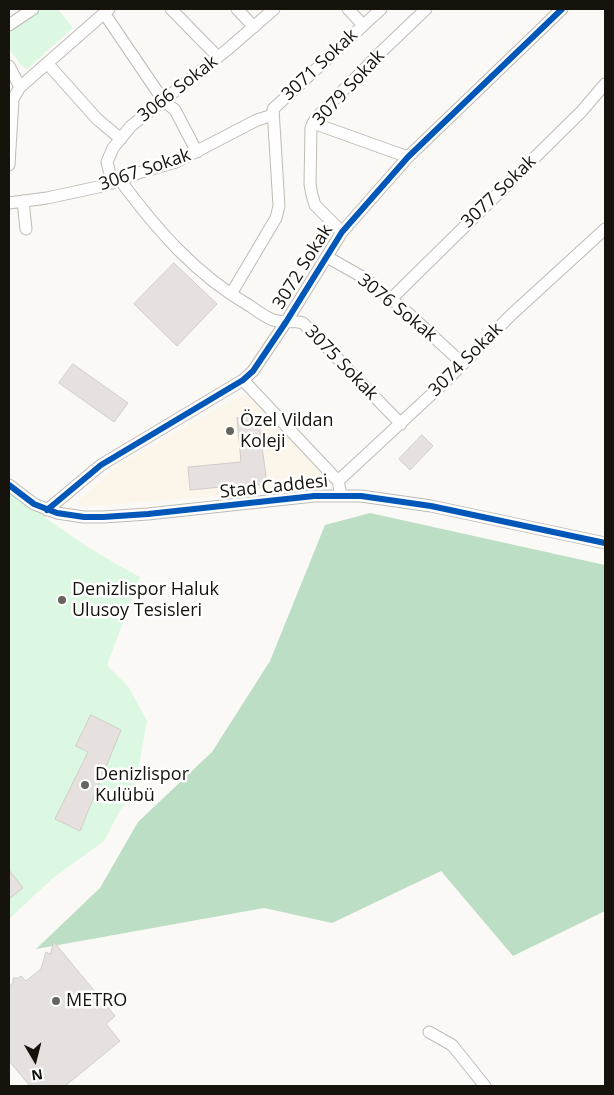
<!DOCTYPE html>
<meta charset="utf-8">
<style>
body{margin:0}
#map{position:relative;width:614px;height:1095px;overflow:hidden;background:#fbf9f6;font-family:"Open Sans",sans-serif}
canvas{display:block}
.frame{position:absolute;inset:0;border:10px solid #16130d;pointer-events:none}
.north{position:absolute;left:10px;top:1035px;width:50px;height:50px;-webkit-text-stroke:4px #fff;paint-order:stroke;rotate:172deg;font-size:14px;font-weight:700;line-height:20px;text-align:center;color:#16130d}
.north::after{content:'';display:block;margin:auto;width:18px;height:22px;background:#16130d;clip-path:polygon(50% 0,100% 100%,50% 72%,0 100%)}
</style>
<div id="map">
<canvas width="614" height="1095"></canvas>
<div class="frame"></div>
<div class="north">N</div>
</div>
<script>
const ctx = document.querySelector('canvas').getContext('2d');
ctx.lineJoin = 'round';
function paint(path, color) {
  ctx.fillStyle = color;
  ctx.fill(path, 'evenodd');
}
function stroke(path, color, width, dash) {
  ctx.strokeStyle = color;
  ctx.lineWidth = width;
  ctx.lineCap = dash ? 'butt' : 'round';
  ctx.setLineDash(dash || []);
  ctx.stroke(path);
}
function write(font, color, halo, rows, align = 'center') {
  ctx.font = font + ' "Open Sans",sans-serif';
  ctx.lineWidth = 5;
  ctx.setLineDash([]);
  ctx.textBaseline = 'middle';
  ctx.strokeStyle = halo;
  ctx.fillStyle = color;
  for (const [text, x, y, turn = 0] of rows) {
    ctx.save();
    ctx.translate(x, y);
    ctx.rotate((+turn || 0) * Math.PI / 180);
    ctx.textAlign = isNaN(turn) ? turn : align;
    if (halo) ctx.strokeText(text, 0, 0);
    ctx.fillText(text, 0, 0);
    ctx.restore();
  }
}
const built = new Path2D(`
 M238 397H249L324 474 323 483 319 487 85 507 80 505 79 502 80 499 118 465Z`);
const green = new Path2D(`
 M43 9H58L73 28 27 69 21 65 9 49V31Z
 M9 489C50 523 93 552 140 577L107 665 128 686 147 721 133 797 121 809 104 841 53 878 9 919Z`);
const forest = new Path2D(`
 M370 513 605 565V911L513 956 441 871 332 923 264 908 36 949 100 888 138 822 212 752 270 661 325 525Z`);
const building = new Path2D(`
 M174 263 217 304 177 346 134 304Z
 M73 364 128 403 114 422 59 383Z
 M258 416 267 484 242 487V485L190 490 188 467 241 462 237 418Z
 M422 435 433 446 410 470 399 459Z
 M91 715 121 730 80 831 55 819 88 752 76 746Z
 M9 870 23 888 9 899Z
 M54 942 115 1016 106 1024 120 1041 65 1086H30L9 1061V986L13 983V978H18L21 976 26 981 41 969 46 952 50 954Z`);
const minor = new Path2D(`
 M171 9 218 57
 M237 9 254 27
 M348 9 363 25
 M104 13 163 100 175 110 197 152
 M9 25 33 9
 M47 63 97 119 121 139
 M9 66 20 87
 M313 123 408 157
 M9 165 13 99 20 87 109 9
 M120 180C157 230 196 275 250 306 257 311 265 317 273 320 283 323 293 320 303 323L401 424
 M112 183 107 162 113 148 131 126 228 49 274 9
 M23 201 26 229
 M9 203 47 198 98 187 138 173 176 162 257 120 273 115
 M342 232 315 205 312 195 310 184 311 128 316 118 381 52 426 9
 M327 257 366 279 407 312 463 364
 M231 294 276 218 279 206 273 109 381 9
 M391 299 581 112 605 84
 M243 380 338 481
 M9 485 34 504 57 513 84 517H103L148 514 314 496H361L431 506 605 543
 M341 495 338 481 447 380 511 315 605 229
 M47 510 101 465 243 380 253 371 286 322 342 232 408 157 562 9
 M429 1032 452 1045 485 1086`);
const cycleway = new Path2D(`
 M9 485 34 504 57 513 84 517H103L148 514 314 496H361L431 506 605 543
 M47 510 101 465 243 380 253 371 286 322 342 232 408 157 562 9`);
const markers = [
 [230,431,5,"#66645f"],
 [62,600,5,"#66645f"],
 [85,785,5,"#66645f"],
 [56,1001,5,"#66645f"]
];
const streetNames = [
 ["3071 Sokak",320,65,-43],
 ["3079 Sokak",349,88,-47],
 ["3066 Sokak",178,89,-38],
 ["3067 Sokak",145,170,-19],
 ["3077 Sokak",499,192,-44],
 ["3072 Sokak",303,267,-58],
 ["3076 Sokak",397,308,39],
 ["3074 Sokak",466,360,-45],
 ["3075 Sokak",341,363,46],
 ["Stad Caddesi",274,487,-6]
];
const poiNames = [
 ["Özel Vildan",240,421],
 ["Koleji",240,442],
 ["Denizlispor Haluk",72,590],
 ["Ulusoy Tesisleri",72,611],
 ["Denizlispor",95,775],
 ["Kulübü",95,796],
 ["METRO",66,1001]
];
paint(built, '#fcf5e9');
paint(green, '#dcf7e2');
paint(forest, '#bcdec4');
paint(building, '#e6e1de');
stroke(building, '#d1cdca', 1);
stroke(minor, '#bebbb7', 13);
stroke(minor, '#fefefe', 11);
stroke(cycleway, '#0057b8', 6);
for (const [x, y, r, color] of markers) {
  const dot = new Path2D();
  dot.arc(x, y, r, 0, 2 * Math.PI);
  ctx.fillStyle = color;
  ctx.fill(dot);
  stroke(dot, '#fff', 2);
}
write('18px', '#16130d', '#fff', streetNames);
write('18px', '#16130d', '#fff', poiNames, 'left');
</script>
